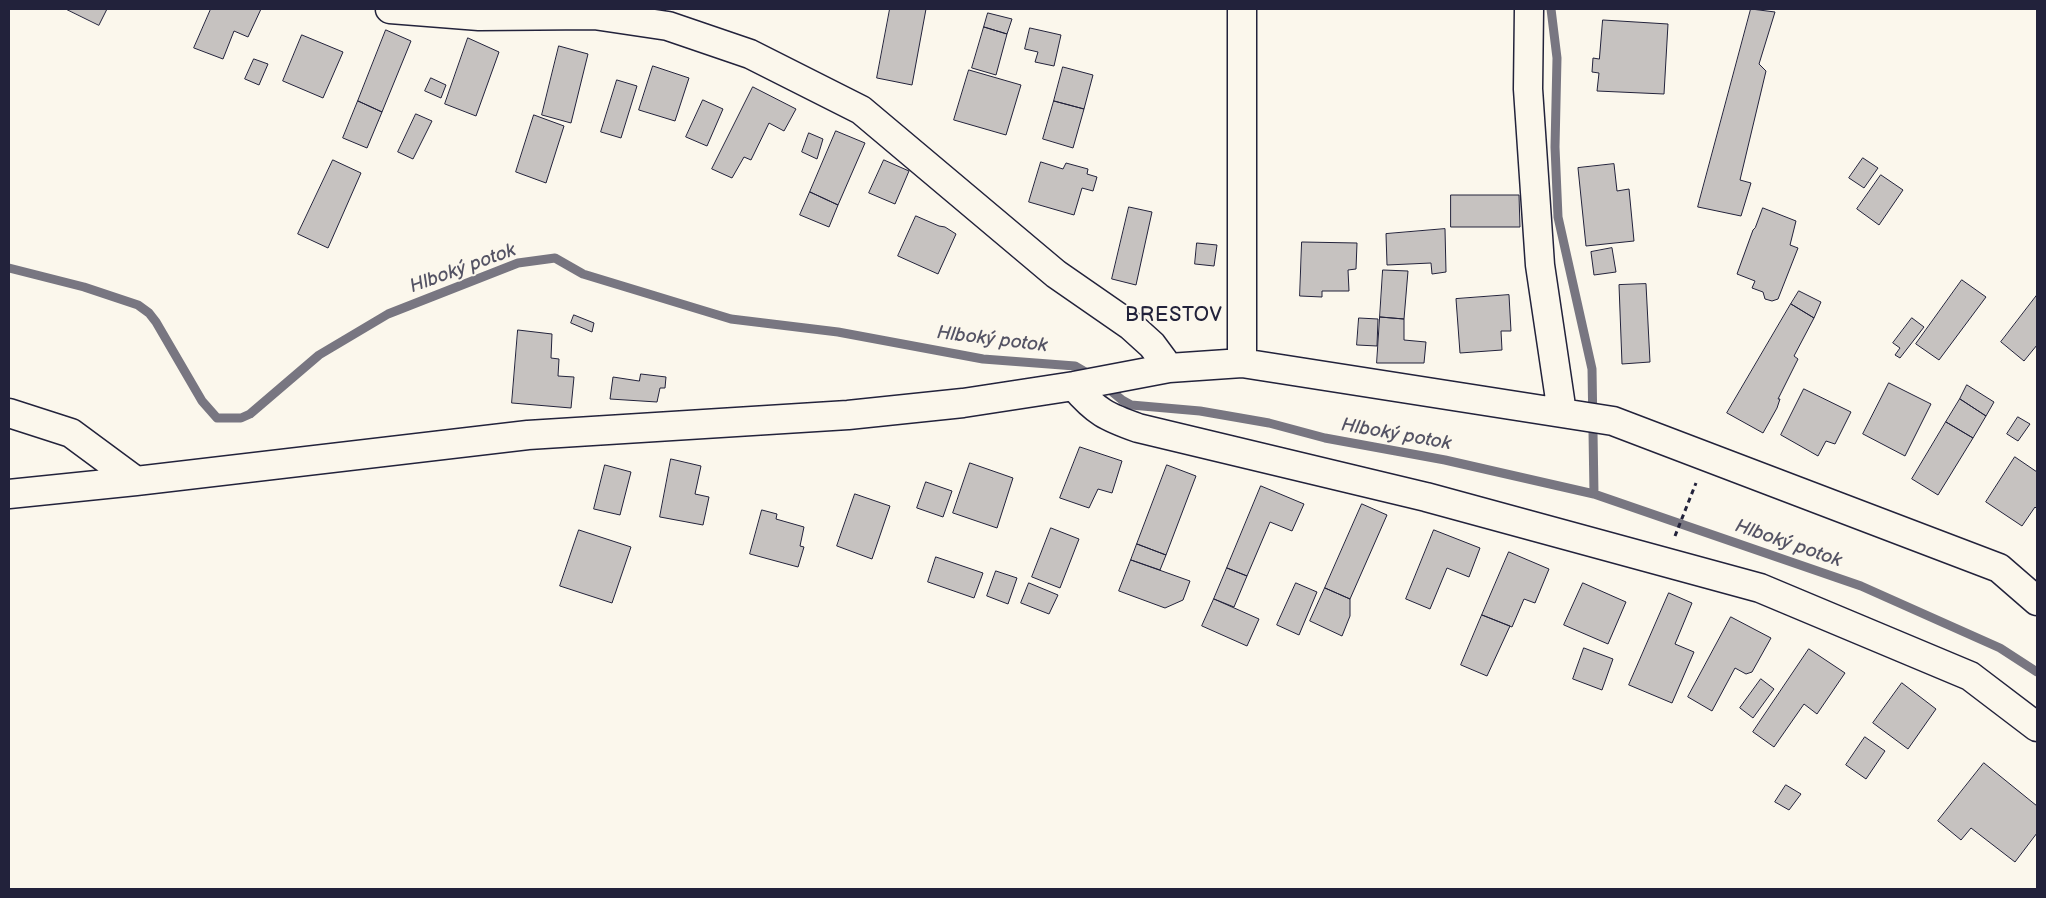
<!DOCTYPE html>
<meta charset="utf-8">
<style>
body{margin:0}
#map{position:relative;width:2046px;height:898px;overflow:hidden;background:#fbf7ec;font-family:"Balsamiq Sans",sans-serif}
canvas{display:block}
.frame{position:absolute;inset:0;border:10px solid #22223b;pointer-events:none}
</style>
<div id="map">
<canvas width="2046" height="898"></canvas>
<div class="frame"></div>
</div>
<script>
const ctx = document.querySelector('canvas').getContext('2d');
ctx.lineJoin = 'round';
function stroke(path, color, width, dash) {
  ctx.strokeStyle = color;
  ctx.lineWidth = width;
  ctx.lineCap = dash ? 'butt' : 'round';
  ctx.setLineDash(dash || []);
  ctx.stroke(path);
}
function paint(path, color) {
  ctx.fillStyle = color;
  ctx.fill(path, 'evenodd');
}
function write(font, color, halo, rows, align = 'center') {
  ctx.font = font + ' "Balsamiq Sans",sans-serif';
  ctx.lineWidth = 4;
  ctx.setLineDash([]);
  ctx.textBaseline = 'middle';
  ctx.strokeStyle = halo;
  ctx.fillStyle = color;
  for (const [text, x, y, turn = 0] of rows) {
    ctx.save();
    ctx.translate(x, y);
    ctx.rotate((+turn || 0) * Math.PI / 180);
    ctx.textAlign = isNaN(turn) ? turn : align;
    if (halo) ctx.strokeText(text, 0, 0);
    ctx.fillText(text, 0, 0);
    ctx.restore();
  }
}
const stream = new Path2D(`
 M1551 9 1557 58 1555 147 1558 217 1592 369 1594 494
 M9 268 84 287 138 305 149 313 156 322 202 401 217 418H241L250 414 319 355 388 314 518 263 555 258 583 274 731 319 838 332 983 359 1075 366 1092 376
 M1104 385 1122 400 1131 405 1200 411 1269 423 1325 438 1445 460 1594 494 1861 586 2000 648 2037 672`);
const building = new Path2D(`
 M66 9H107L99 25Z
 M211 9H261L248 37 234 31 223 59 194 48Z
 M890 9H926L912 85 877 78Z
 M1751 9 1775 12 1759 64 1766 71 1740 180 1751 183 1741 216 1698 207Z
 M988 13 1012 19 1007 34 984 27Z
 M1603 20 1668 24 1664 94 1597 91 1599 73 1592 72 1593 58 1599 59Z
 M984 27 1007 34 996 75 972 68Z
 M1030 28 1061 35 1054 66 1035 62 1038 52 1025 49Z
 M386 30 411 41 382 112 358 101Z
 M302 35 343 52 323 98 283 81Z
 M468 38 499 52 476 116 445 104Z
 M559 46 588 54 571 123 542 115Z
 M254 59 268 64 259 85 245 79Z
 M653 66 689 78 675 121 639 110Z
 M1063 67 1093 75 1084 109 1054 101Z
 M969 70 1021 85 1006 135 954 120Z
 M431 78 446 85 441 98 425 91Z
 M617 80 637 86 621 138 601 132Z
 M753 87 796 109 784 131 769 123 751 160 744 157 732 178 712 169Z
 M703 100 723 109 707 146 686 137Z
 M358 101 382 112 367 148 343 138Z
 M1054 101 1084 109 1073 148 1043 139Z
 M416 114 432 121 413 159 398 152Z
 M534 115 564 126 546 183 516 172Z
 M836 131 865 143 838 205 810 192Z
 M809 133 823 139 817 159 802 152Z
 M1863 158 1878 168 1864 188 1849 178Z
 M333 160 361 173 328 248 298 234Z
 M884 160 909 171 895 204 869 193Z
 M1041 162 1063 169 1066 163 1088 169 1087 174 1097 177 1093 191 1082 188 1074 215 1029 202Z
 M1614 164 1617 191 1629 189 1634 241 1586 246 1578 168Z
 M1881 175 1903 190 1879 225 1857 209Z
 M810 192 838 205 829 227 800 215Z
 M1451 195H1519L1520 227H1451Z
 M1129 207 1152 212 1136 285 1112 279Z
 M1763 208 1796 221 1790 245 1798 248 1778 299 1772 301 1765 299 1763 292 1752 288 1755 281 1737 274 1753 230 1755 228Z
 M916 216 939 226 945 227 956 234 938 274 898 256Z
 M1445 229 1446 272 1432 274 1431 263 1387 265 1386 234Z
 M1302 242 1357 243 1356 269 1348 270 1349 291H1322V297L1300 296Z
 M1197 243 1217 245 1214 266 1195 264Z
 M1612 248 1616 272 1594 275 1591 252Z
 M1383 270 1408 271 1404 319 1380 317Z
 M1962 280 1986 297 1939 360 1916 344Z
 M1646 284 1650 362 1622 364 1619 285Z
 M1799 291 1821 302 1814 318 1791 304Z
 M1509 295 1511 331H1501L1502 350 1460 353 1456 299Z
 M2037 295V345L2024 361 2001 342Z
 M1791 304 1814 318 1794 356 1798 359 1778 399H1780L1777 408 1763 433 1727 413Z
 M574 315 594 323 592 332 571 323Z
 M1380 317 1404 319V340L1426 342 1424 363H1377Z
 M1359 318 1378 319 1377 346 1357 345Z
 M1912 318 1924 327 1900 358 1895 355 1900 348 1893 343Z
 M518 330 552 334 551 358 559 359 558 376 574 377 571 408 512 403Z
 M641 374 666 377 665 388H660L657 402 610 399 613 377 639 381Z
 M1889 383 1931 404 1905 456 1863 434Z
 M1967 385 1994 402 1986 416 1960 399Z
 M1804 389 1851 412 1835 444 1826 441 1818 456 1781 435Z
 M1960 399 1986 416 1973 438 1946 422Z
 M2018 417 2030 424 2018 441 2007 434Z
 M1946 422 1973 438 1938 495 1912 479Z
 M1080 447 1122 461 1112 493 1098 489 1089 508 1060 498Z
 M2015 457 2037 472V509L2035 507 2022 526 1986 502Z
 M671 459 701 466 695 494 709 497 703 525 660 517Z
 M970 463 1013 478 997 528 953 513Z
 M605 465 631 472 620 515 594 509Z
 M1167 465 1196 476 1166 555 1137 544Z
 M926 482 952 491 943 517 917 508Z
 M1261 486 1304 504 1292 531 1270 522 1247 576 1227 568Z
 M855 494 890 506 872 559 837 546Z
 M1362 504 1387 515 1350 599 1325 588Z
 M762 510 777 514 776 519 804 527 800 546 804 547 798 567 750 554Z
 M1051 528 1079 539 1060 588 1032 577Z
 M579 530 631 547 612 603 560 586Z
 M1434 530 1480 548 1469 577 1447 568 1430 609 1406 599Z
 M1137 544 1166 555 1160 570 1131 560Z
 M1509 552 1549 569 1535 603 1524 599 1512 627 1482 615Z
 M936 557 983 573 974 598 928 582Z
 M1131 560 1190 581 1183 600 1165 608 1119 591Z
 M1227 568 1247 576 1234 607 1214 599Z
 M996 571 1017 578 1008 604 987 596Z
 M1029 583 1058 595 1049 614 1021 603Z
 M1296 583 1317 592 1299 635 1277 625Z
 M1583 583 1626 602 1608 644 1564 625Z
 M1325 588 1350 599V616L1342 636 1310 621Z
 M1669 593 1692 603 1675 644 1694 652 1672 703 1629 685Z
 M1214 599 1259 619 1247 646 1202 626Z
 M1482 615 1510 626 1487 676 1461 665Z
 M1731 617 1771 638 1752 672 1746 674 1735 668 1712 711 1688 697Z
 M1584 648 1613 659 1602 690 1573 679Z
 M1809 649 1845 673 1817 714 1804 704 1774 747 1753 732Z
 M1761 679 1774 689 1753 718 1740 708Z
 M1902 683 1936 709 1908 749 1873 723Z
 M1865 737 1885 751 1866 779 1846 765Z
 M1984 763 2037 806V833L2015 862 1971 828 1961 840 1938 821Z
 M1786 785 1801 794 1789 810 1775 802Z`);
const path = new Path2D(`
 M1675 536 1696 483`);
const minor = new Path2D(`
 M390 9 479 16 594 15 668 26 750 54 861 110 1056 274 1131 326 1152 345 1169 368
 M1242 9V363
 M1529 9 1528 89 1540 265 1562 413
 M1074 386C1096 412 1107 417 1138 428L1426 497 1760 588 1970 676 2037 727
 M9 413 71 433 136 481
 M9 494 136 481 528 435 848 415 963 403 1074 386 1169 368 1242 363 1613 421 1999 568 2037 601`);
const waterNames = [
 ["Hlboký potok",463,269,-20],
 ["Hlboký potok",992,340,7],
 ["Hlboký potok",1396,435,10],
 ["Hlboký potok",1788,544,19]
];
const quarterNames = [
 ["BRESTOV",1174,316]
];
stroke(stream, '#787681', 9);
paint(building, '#c6c2c0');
stroke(building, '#22223b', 1);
stroke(minor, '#22223b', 31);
stroke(path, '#22223b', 3, [5, 4]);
stroke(minor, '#fbf7ec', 28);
write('italic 19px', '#545364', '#fbf7ec', waterNames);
ctx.letterSpacing = '1px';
write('20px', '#22223b', '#fbf7ec', quarterNames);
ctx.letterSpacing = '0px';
</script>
